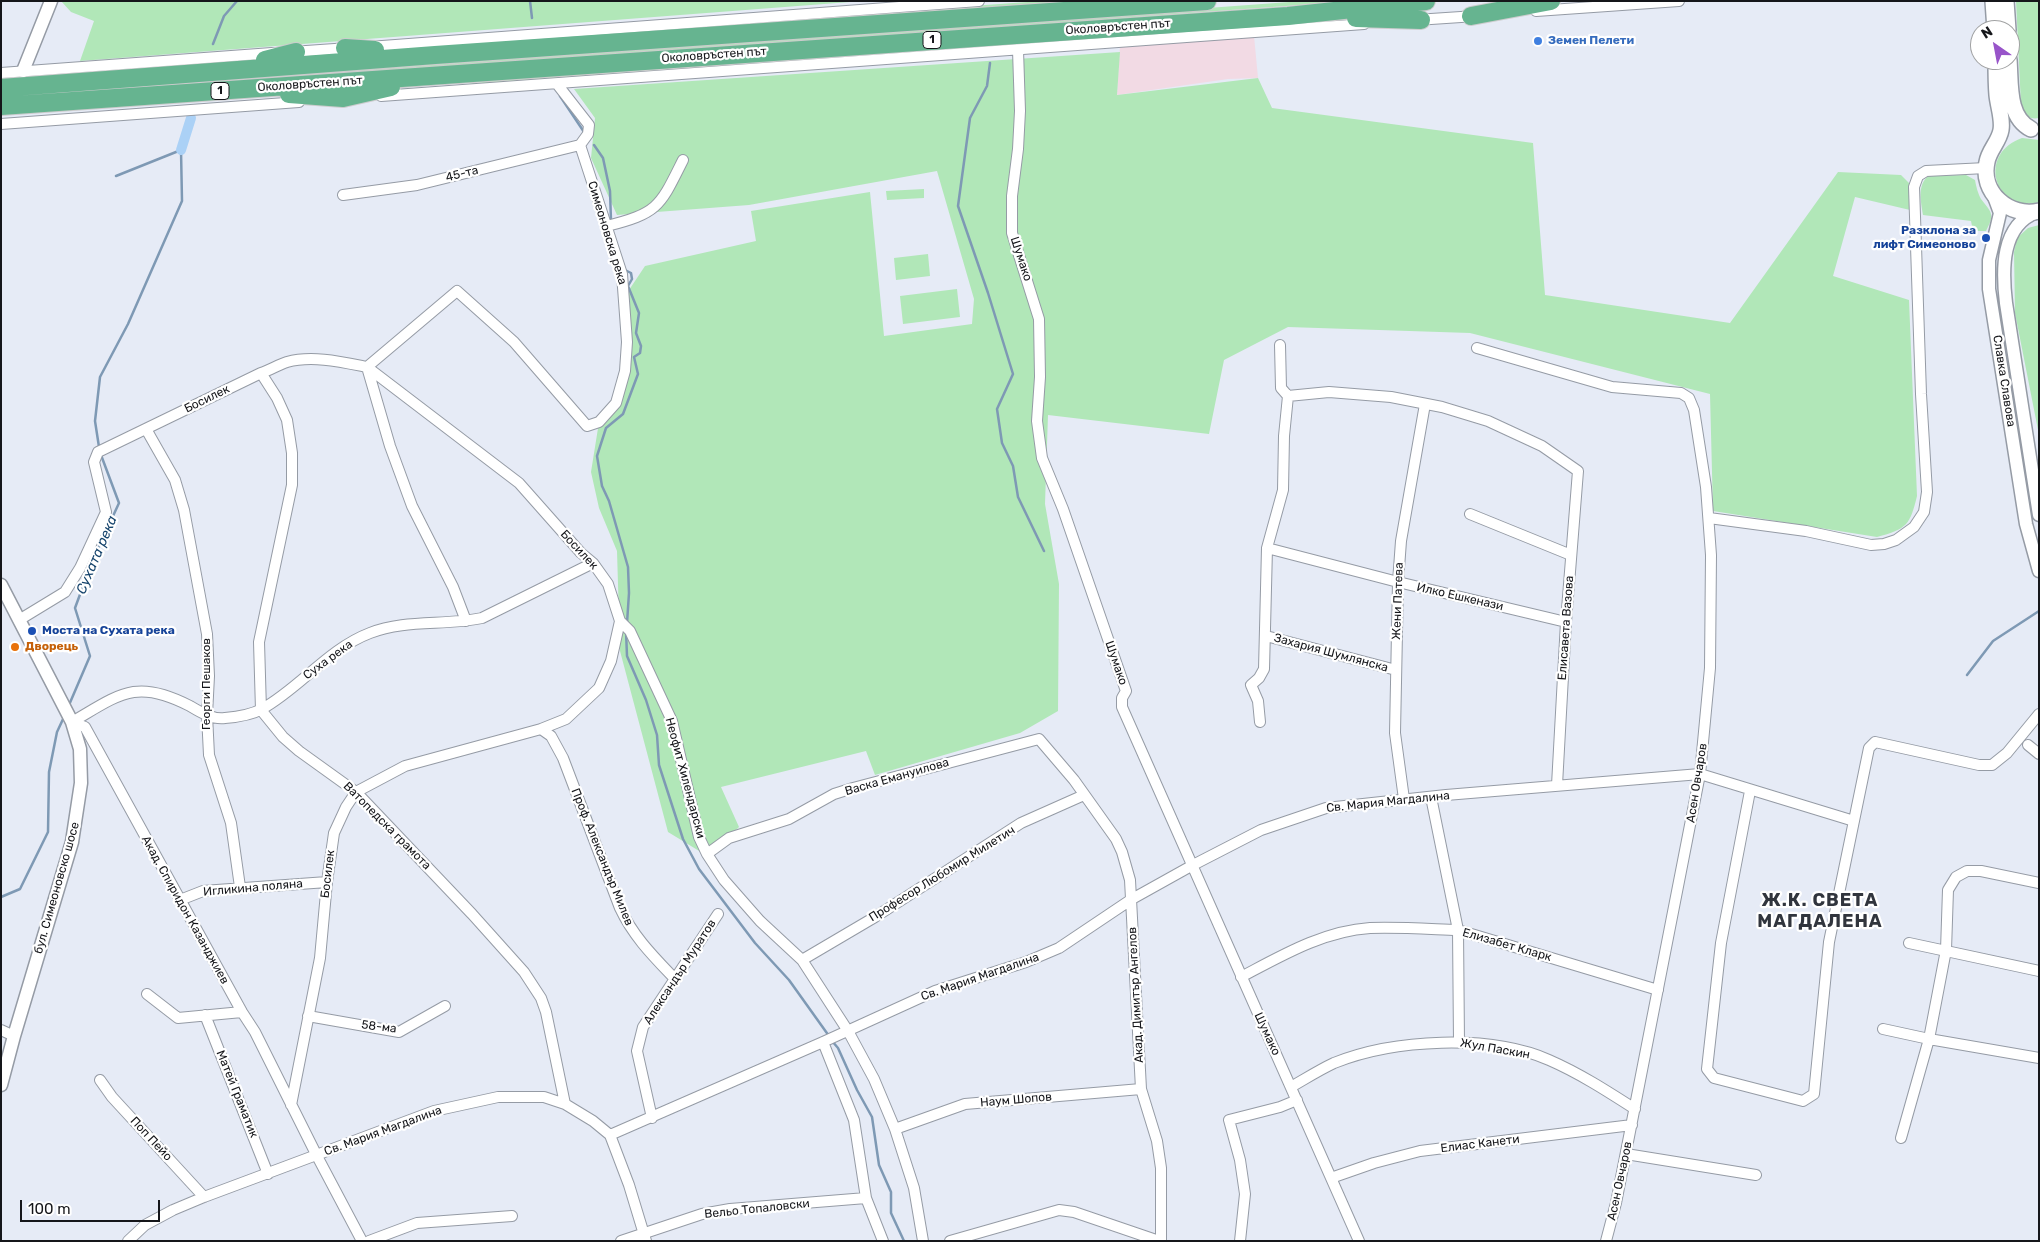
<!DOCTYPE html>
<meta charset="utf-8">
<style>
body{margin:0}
#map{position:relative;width:2040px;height:1242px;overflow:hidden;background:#e6ebf6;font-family:Rubik,sans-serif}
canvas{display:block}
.frame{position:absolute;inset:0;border:2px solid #15161a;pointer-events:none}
.north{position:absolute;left:1970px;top:20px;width:50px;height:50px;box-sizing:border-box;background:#fff;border:1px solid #a1a2a3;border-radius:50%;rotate:327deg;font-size:14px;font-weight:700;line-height:20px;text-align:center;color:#15161a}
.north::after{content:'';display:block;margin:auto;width:18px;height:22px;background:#9854c9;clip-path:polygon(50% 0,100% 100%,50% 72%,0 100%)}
.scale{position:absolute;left:20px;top:1200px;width:140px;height:22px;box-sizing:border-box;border:2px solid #15161a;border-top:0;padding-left:6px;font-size:15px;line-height:18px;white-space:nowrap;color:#15161a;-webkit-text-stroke:4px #fff;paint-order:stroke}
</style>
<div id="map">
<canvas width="2040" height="1242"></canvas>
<div class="frame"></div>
<div class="north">N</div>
<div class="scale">100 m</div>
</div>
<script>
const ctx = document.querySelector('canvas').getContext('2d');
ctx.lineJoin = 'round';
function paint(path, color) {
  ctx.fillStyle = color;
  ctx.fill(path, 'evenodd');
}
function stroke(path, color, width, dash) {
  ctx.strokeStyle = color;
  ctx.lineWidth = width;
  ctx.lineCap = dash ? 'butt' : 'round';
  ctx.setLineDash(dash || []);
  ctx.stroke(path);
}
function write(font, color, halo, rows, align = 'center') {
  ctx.font = font + ' Rubik,sans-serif';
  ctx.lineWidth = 4.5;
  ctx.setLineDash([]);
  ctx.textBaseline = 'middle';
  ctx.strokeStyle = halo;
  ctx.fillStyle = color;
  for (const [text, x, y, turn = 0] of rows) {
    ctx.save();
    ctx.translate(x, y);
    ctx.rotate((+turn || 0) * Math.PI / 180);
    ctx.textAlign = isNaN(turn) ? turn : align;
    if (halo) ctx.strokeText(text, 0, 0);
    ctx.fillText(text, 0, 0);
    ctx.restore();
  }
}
const commercial = new Path2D(`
 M1254 36 1258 78 1228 79 1117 95 1120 45Z`);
const green = new Path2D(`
 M61 1H863L80 61 94 21 71 12Z
 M1041 1H1087L503 43H459Z
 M1303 1H1355L322 76V73Z
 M2016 1H2039V118C2028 120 2024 114 2021 105Z
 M1313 21 1328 22 461 85 512 78Z
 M1120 52 1117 95 1258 78 1272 108 1533 143 1545 295 1730 323 1838 172 1901 175 1909 183 1910 210 1855 197 1833 276 1909 300 1917 496C1910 525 1907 529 1877 537L1713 511 1710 394 1470 333 1288 327 1224 360 1209 434 1048 415 1045 504 1059 584 1058 711 1020 733 875 775 866 751 721 787 739 827 709 857 668 832 620 651 617 551 599 508 591 472 599 422 616 403 625 371V296L645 266 756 241 751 211 870 192 884 336 972 324 974 299 937 171 749 205 617 215 591 158 595 118 574 89Z
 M275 76V79L1 99V96Z
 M2022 138 2039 140V202C1995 214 1976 154 2022 138Z
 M1966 175 1975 180C1976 186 1978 194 1981 199 1992 213 1995 214 1986 231H1973L1971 221 1923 215C1921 201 1917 186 1928 176Z
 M924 189V198L887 200 886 191Z
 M2039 225V435L2015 313 2014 252 2017 238 2028 228Z
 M928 254 930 276 896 280 894 258Z
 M957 289 960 317 903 324 900 296Z`);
const stream = new Path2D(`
 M530 1 532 18
 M213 44 224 16 237 1
 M990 63 987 86 970 118 958 206 988 293 1013 374 997 409 1002 443 1013 466 1018 497 1044 551
 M560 96 584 132
 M594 145 603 158 610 191 611 221
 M625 270 631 273 632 279 628 286 639 313 636 333 641 346 640 353 634 357 638 374 623 414 606 428 597 456 602 486 609 501 628 567 629 593 627 623
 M99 447 95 421 100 377 128 324 182 201 181 150 116 176
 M626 631 627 656 646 700 657 735 659 765 683 839 699 869 755 943 789 980 829 1036
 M1967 675 1993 641 2039 611
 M69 705 90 656 75 608 92 562 119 503 101 455
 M1 897 20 889 48 832 49 772 57 732 64 717
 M832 1041 838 1048 857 1090 872 1117 879 1165 891 1192V1213L904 1241`);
const canal = new Path2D(`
 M181 150 191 118`);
const minor = new Path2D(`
 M1536 11 1679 1
 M1416 20 1476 16
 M369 47 979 1
 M1018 50 1020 111 1018 149 1012 196V233L1039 319 1040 377 1037 421 1042 458 1063 509 1126 691 1122 698V707L1359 1241
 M292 52 349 48
 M1 73 272 53
 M557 84 589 125 588 134 580 145
 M381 96 1364 24
 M1 124 299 102
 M343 195 417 185 580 145
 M607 226C659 213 660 206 683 160
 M1477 348 1612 387 1681 393 1689 398 1694 410 1706 487 1711 555 1710 668 1700 774 1616 1203 1606 1241
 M261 373 277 398 287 420 292 453V485L259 642 261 710 283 737 299 751 356 792 472 914 524 972 541 998 546 1012 565 1104
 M1288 396 1329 392 1391 397 1442 407 1488 421 1542 446 1578 471 1566 622 1557 785
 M146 429 175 480 184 510 207 634 209 676 207 715 209 755 231 823 240 887
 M1470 514 1571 555
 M1709 518 1806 531 1871 545 1884 544 1896 540 1914 527 1924 512 1927 492 1921 394 1914 187 1918 176 1926 171 1986 168
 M1267 548 1398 582 1566 622
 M19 620 65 592 80 568 106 512 94 462 98 452 261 373C270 370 278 365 287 362 312 355 342 362 367 367L519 483 581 553 593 563 608 584 620 621 611 661 599 688 566 719 541 729 405 766 356 792 346 807 334 833 327 882 320 958 291 1105
 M466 621 453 587 412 506 390 446 367 367 457 291 514 342 587 426 599 422 616 403 625 371 627 342 622 274 580 145
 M620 621 630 631 672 721 699 837 707 854 724 880 760 921 802 960 848 1031 874 1079 895 1129 914 1188 923 1241
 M1266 636 1396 670
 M72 722 85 727 242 1012 255 1032 317 1156 362 1241
 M72 722C120 694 136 678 190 706 200 712 213 720 225 718 237 717 251 715 262 709 300 688 328 649 370 633 405 619 445 626 482 618L593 563
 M1260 722 1258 701 1251 685 1259 678 1264 669 1267 548 1283 490 1284 436 1288 396 1281 388 1280 345
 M541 729 551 736 563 758 620 908C633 936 653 956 674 978
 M2028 745 2039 754
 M1750 791 1721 943 1707 1069 1714 1078 1803 1101 1814 1094 1829 942 1869 748 1875 742 1979 765H1992L2007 753 2039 714
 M1431 797 1458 930 1459 1042
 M1404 799 1395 733 1398 582 1401 541 1425 404
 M707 854 729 838 789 819 834 794 853 788 1039 739 1074 780 1116 839 1122 852 1130 880 1141 1089 1157 1141 1161 1168V1241
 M180 900 203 891 327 882
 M1909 943 2039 971
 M802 960 875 917 1021 823 1084 795
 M1241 977C1281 956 1323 931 1370 928 1399 927 1429 929 1458 930L1658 990
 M147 994 178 1018 242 1012
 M205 1015 268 1174
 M308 1016 399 1032 445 1006
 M1883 1029 1929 1039 2039 1058
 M1 1030 14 1036
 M823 1042 854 1120 866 1198 883 1241
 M100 1080 112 1097 204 1197
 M1291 1087C1305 1079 1319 1070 1334 1063 1394 1039 1489 1034 1549 1060 1579 1073 1607 1091 1635 1109
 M652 1118 637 1051 643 1027 718 914
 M895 1129 965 1104 1141 1089
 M610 1135 629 1185 646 1241
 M1901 1138 1929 1039 1946 950 1948 890 1956 877 1967 871H1981L2039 883
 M1626 1154 1756 1175
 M1331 1178 1374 1163 1420 1151 1632 1125
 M128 1241 145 1225 173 1210 204 1197 434 1111 498 1097H544L565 1104 593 1121 610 1135 823 1042 935 991 1026 962 1059 948 1132 899 1193 865 1261 830 1326 808 1446 795 1700 774 1854 821
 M369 1241 417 1223 512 1216
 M621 1241 702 1214 730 1209 866 1198
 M950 1241 1059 1210 1074 1212 1159 1241
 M1240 1241 1245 1194 1240 1160 1229 1120 1280 1107 1297 1100`);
const tertiary = new Path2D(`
 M23 71 51 1
 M1993 194 2000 213 1989 260V289L2026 524 2039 571
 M2037 212C2001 225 2002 270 2006 303L2039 515
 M1 585 72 722 80 749 81 783 72 842 14 1036 1 1085`);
const secondary = new Path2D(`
 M1993 1 1995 30
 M2006 1 2008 30
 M1996 60C1996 72 1996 83 1997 95 1998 106 2003 119 2001 130 1999 142 1989 150 1987 162 1980 192 2009 218 2039 211
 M2009 60C2011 83 2007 117 2031 129`);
const trunk = new Path2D(`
 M1471 16 1551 1
 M1356 18 1421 20
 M345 48 375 50
 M265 60 296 52
 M1 88 435 55 1207 1
 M289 94 343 98 391 87
 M1 106 1288 16 1426 1`);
const markers = [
 [1538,41,5,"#3f7fe0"],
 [1986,238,5,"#1a4fb4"],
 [32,631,5,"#1a4fb4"],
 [15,647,5,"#e8710a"]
];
const shields = [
 [932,40,18],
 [220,91,18]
];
const shieldNames = [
 ["1",932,40],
 ["1",220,91]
];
const streetNames = [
 ["Околовръстен път",1118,27,-4],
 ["Околовръстен път",714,55,-4],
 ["Околовръстен път",310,84,-4],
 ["45-та",462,174,-14],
 ["Симеоновска река",607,233,73],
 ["Шумако",1021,259,72],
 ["Славка Славова",2004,381,81],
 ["Босилек",207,399,-26],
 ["Босилек",579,550,47],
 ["Илко Ешкенази",1460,597,13],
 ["Жени Патева",1398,601,-88],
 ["Елисавета Вазова",1566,628,-86],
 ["Захария Шумлянска",1331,653,15],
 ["Суха река",328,660,-36],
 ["Шумако",1116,663,71],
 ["Георги Пешаков",207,684,-90],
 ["Васка Емануилова",897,777,-16],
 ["Неофит Хилендарски",685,778,75],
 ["Асен Овчаров",1697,783,-81],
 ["Св. Мария Магдалина",1388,802,-6],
 ["Ватопедска грамота",387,826,45],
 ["Проф. Александър Милев",602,857,68],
 ["Босилек",328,874,-83],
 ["Професор Любомир Милетич",942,874,-32],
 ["бул. Симеоновско шосе",57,888,-74],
 ["Игликина поляна",253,888,-5],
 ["Акад. Спиридон Казанджиев",185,910,61],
 ["Елизабет Кларк",1507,945,16],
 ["Александър Муратов",680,972,-57],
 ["Св. Мария Магдалина",980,977,-19],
 ["Акад. Димитър Ангелов",1136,995,-93],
 ["58-ма",379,1027,7],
 ["Шумако",1267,1034,65],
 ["Жул Паскин",1495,1049,10],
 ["Матей Граматик",237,1094,68],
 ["Наум Шопов",1016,1100,-5],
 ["Св. Мария Магдалина",383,1131,-20],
 ["Поп Пейо",151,1139,47],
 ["Елиас Канети",1480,1144,-7],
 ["Асен Овчаров",1620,1181,-78],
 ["Вельо Топаловски",757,1209,-6]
];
const shopNames = [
 ["Земен Пелети",1548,41]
];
const transitNames = [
 ["Разклона за",1976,231],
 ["лифт Симеоново",1976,245],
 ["Моста на Сухата река",42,631,"left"]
];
const foodNames = [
 ["Дворець",25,647]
];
const waterNames = [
 ["Сухата река",97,555,-67]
];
const districtNames = [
 ["Ж.К. СВЕТА",1820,901],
 ["МАГДАЛЕНА",1820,922]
];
paint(commercial, '#f2dae4');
paint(green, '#b1e7b8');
stroke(stream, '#7e99b4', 2.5);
stroke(canal, '#abd1f6', 10);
stroke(minor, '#959ba5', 12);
stroke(tertiary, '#959ba5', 15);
stroke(secondary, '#959ba5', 18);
stroke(trunk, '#cccccd', 20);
stroke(minor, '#fff', 10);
stroke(tertiary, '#fff', 12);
stroke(secondary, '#fff', 15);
stroke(trunk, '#66b490', 18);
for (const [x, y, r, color] of markers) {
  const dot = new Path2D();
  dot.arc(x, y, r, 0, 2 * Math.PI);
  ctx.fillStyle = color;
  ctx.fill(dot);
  stroke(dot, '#fff', 2);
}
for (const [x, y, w] of shields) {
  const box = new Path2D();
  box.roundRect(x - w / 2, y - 8.5, w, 17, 4);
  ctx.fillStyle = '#fff';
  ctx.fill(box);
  stroke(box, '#15161a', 1);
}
write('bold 11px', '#15161a', null, shieldNames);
write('12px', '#15161a', '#fff', streetNames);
write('bold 12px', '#366cbe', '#fff', shopNames, 'left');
write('bold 12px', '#164399', '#fff', transitNames, 'right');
write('bold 12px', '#c56008', '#fff', foodNames, 'left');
write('italic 14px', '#17456d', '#fff', waterNames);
ctx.letterSpacing = '1px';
write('bold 18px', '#31353d', '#fff', districtNames);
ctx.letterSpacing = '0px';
</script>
